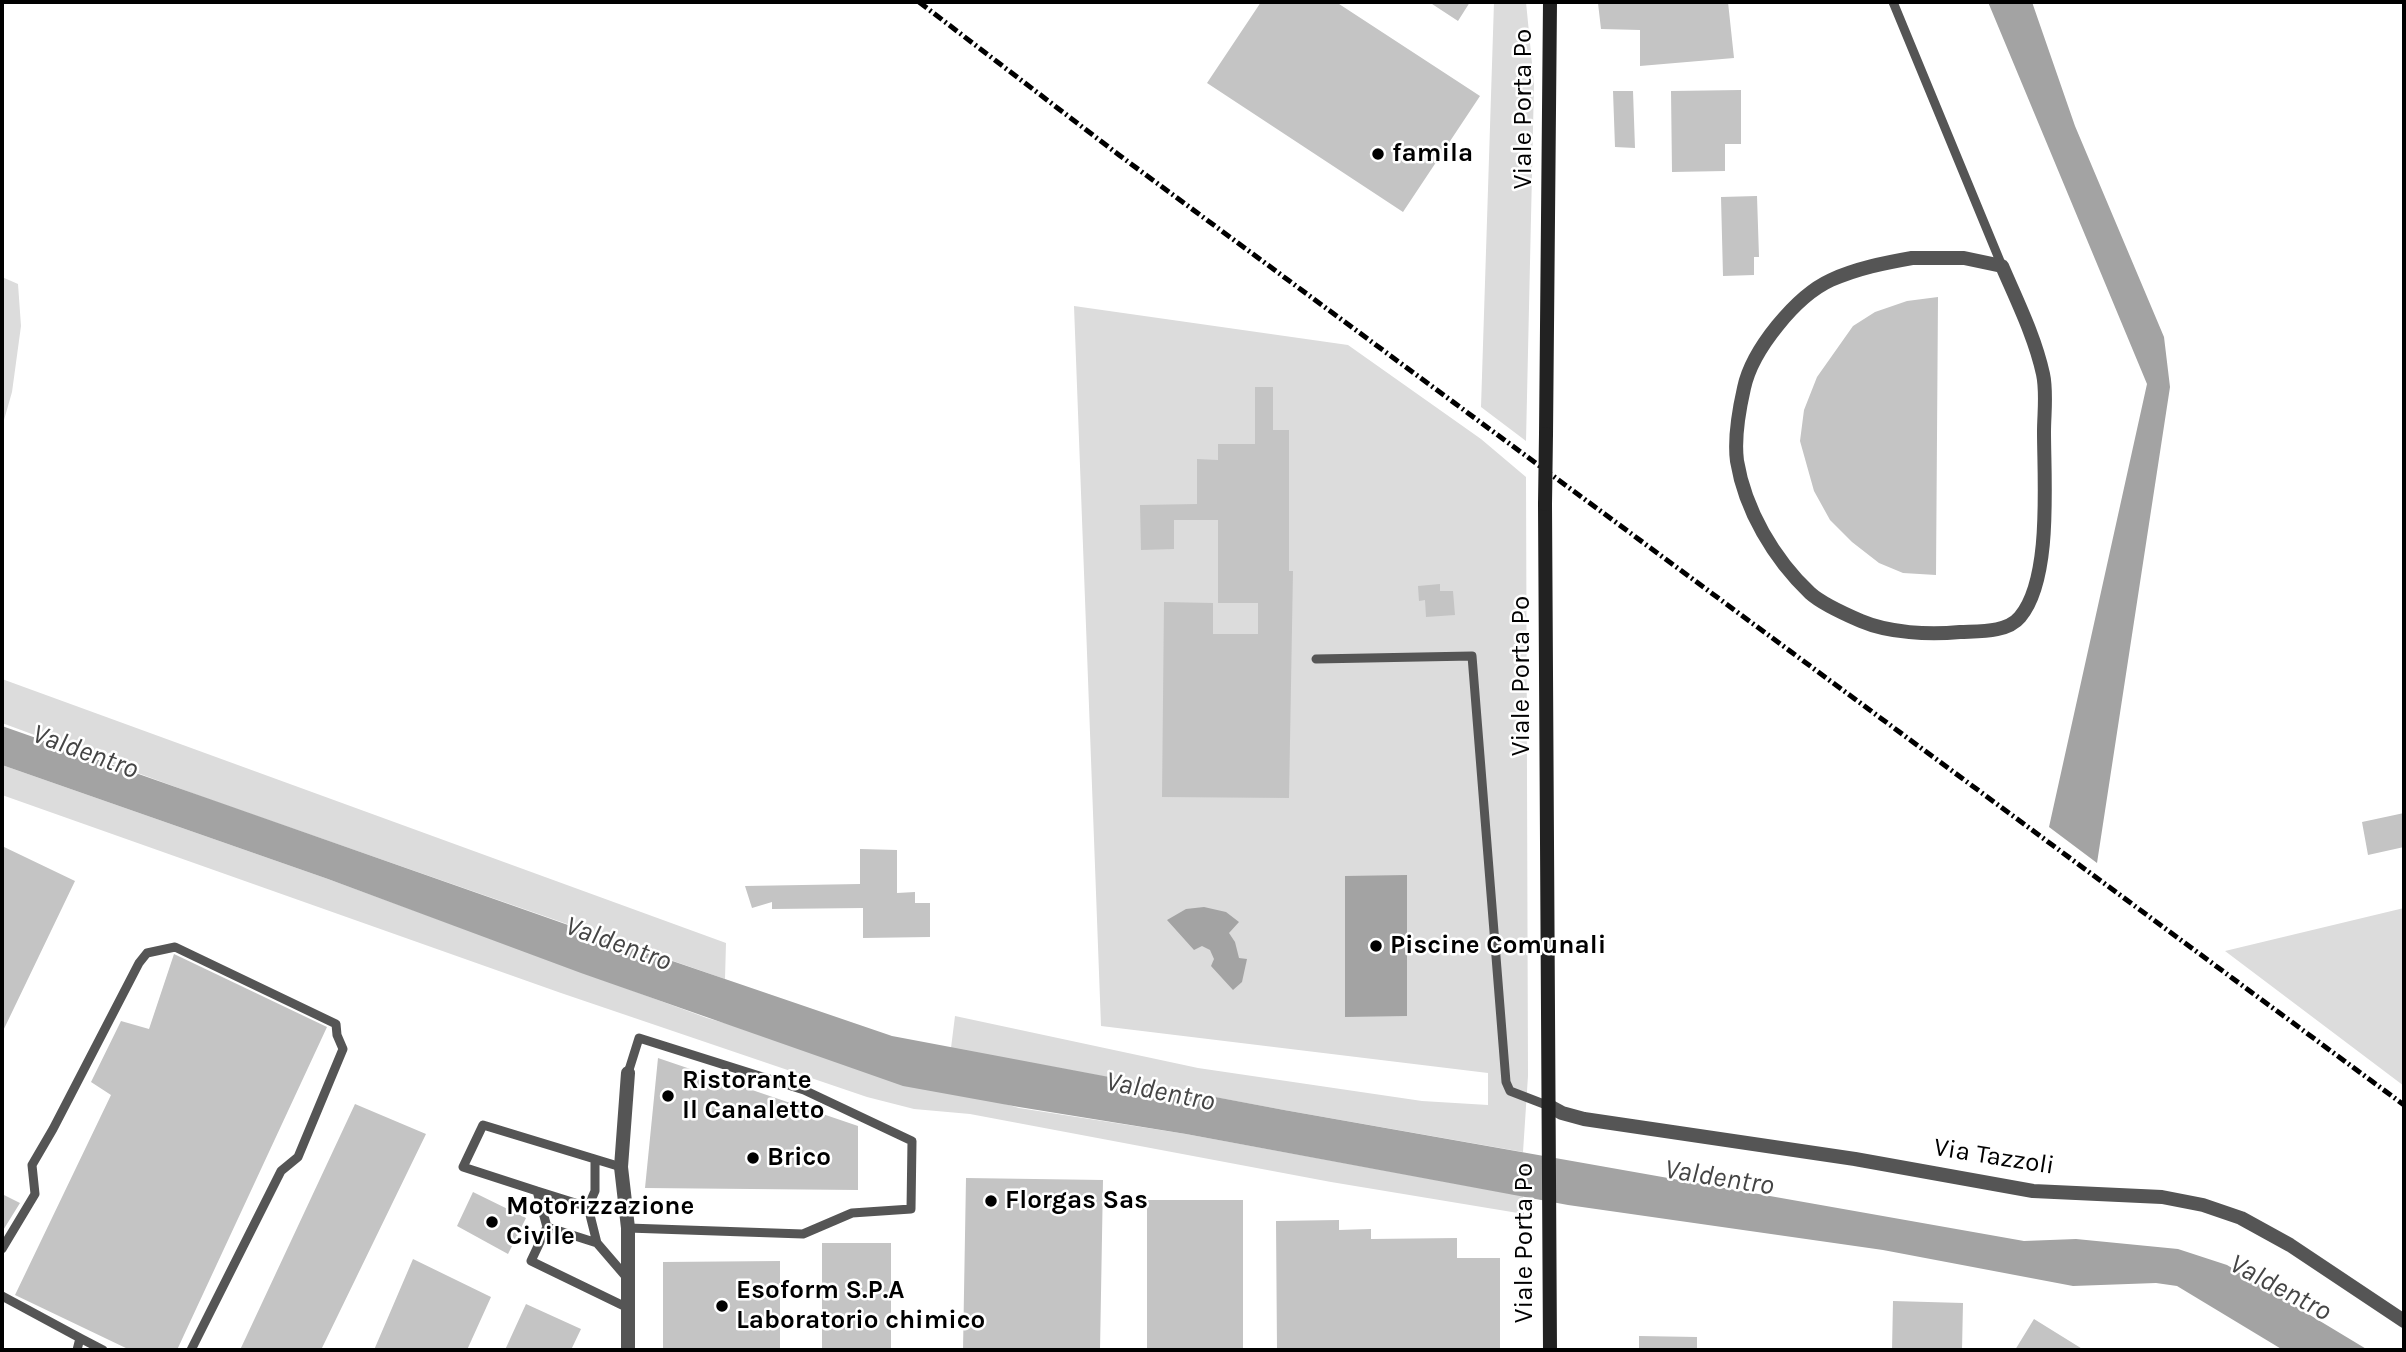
<!DOCTYPE html>
<style>
body{margin:0}
#map{position:relative;width:2406px;height:1352px;overflow:hidden;background:#fff;font-family:Karla,sans-serif}
canvas{display:block}
.frame{position:absolute;inset:0;border:4px solid #000;pointer-events:none}
</style>
<div id="map">
<canvas width="2406" height="1352"></canvas>
<div class="frame"></div>
</div>
<script>
const ctx = document.querySelector('canvas').getContext('2d');
ctx.lineJoin = 'round';
function paint(path, color) {
  ctx.fillStyle = color;
  ctx.fill(path, 'evenodd');
}
function stroke(path, color, width, dash) {
  ctx.strokeStyle = color;
  ctx.lineWidth = width;
  ctx.lineCap = dash ? 'butt' : 'round';
  ctx.setLineDash(dash || []);
  ctx.stroke(path);
}
function write(font, color, halo, rows, align = 'center') {
  ctx.font = font + ' Karla,sans-serif';
  ctx.lineWidth = 5;
  ctx.setLineDash([]);
  ctx.textBaseline = 'middle';
  ctx.strokeStyle = halo;
  ctx.fillStyle = color;
  for (const [text, x, y, turn = 0] of rows) {
    ctx.save();
    ctx.translate(x, y);
    ctx.rotate((+turn || 0) * Math.PI / 180);
    ctx.textAlign = isNaN(turn) ? turn : align;
    if (halo) ctx.strokeText(text, 0, 0);
    ctx.fillText(text, 0, 0);
    ctx.restore();
  }
}
const green = new Path2D(`
 M1494 2H1526L1534 84 1526 441 1481 407Z
 M2 277 18 284 21 326 12 392 2 427Z
 M1074 306 1348 345 1481 439 1526 477 1528 1076 1523 1152 1284 1110 951 1048 955 1016 1198 1068 1422 1101 1488 1105V1073L1101 1026Z
 M2 679 726 943 725 979 211 800 2 723Z
 M2 765 328 879 707 1018 1019 1108 1186 1134 1523 1196 1524 1214 1331 1182 970 1114 914 1109 867 1097 561 993 2 795Z
 M2404 908V1086L2225 951Z`);
const water = new Path2D(`
 M1988 2H2032L2075 126 2164 337 2170 387 2097 863 2049 827 2147 384Z
 M2 726 605 938 892 1036 1284 1110 2024 1241 2076 1239 2178 1249 2227 1265 2368 1350H2283L2177 1286 2156 1283 2073 1286 1883 1250 1568 1205 1186 1134 1019 1107 903 1086 581 973 328 879 2 765Z
 M1407 875V1016L1345 1017V876Z
 M1204 907 1226 912 1239 922 1229 933 1235 942 1239 958 1247 959 1242 982 1233 990 1211 966 1214 959 1210 950 1202 946 1194 950 1167 920 1186 909Z`);
const building = new Path2D(`
 M1261 2H1336L1480 96 1403 212 1207 83Z
 M1429 2H1470L1458 21Z
 M1728 2 1734 58 1640 66V30L1601 29 1598 3Z
 M1741 90V144H1725V171L1672 172 1671 91Z
 M1613 91H1633L1635 148 1615 147Z
 M1757 196 1759 257H1754V275L1723 276 1721 197Z
 M1938 297 1936 575 1903 573 1879 563 1852 542 1830 520 1814 491 1800 441 1804 410 1817 377 1853 326 1875 312 1907 301Z
 M1255 387H1273V430H1289V571H1293L1289 798 1162 797 1164 602 1213 603V634H1258V603H1218V520H1174V549L1141 550 1140 505 1197 504V459L1218 460V444H1255Z
 M1440 584V591H1453L1455 615 1426 617 1425 600 1419 601 1418 586Z
 M2404 813V847L2368 855 2362 822Z
 M2 846 75 881 2 1033Z
 M860 849 897 850V893L915 892V903H930V937L863 938V908L772 909V902L752 908 745 886 860 884Z
 M174 954 327 1027 177 1350H130L15 1295 111 1095 91 1082 121 1021 149 1029Z
 M658 1058 858 1126V1190L645 1188Z
 M355 1104 426 1134 321 1350H240Z
 M966 1178 1103 1180 1100 1350H963Z
 M473 1192 526 1218 508 1254 457 1226Z
 M2 1194 20 1203 2 1232Z
 M1147 1200H1243V1350H1147Z
 M1339 1220V1230L1371 1229V1239L1457 1238V1258H1500V1350H1277L1276 1221Z
 M822 1243H891V1350H822Z
 M413 1259 491 1297 467 1350H374Z
 M780 1261V1350H663V1262Z
 M1893 1301 1963 1303 1962 1350H1892Z
 M526 1304 581 1329 571 1350H505Z
 M2034 1319 2084 1350H2015Z
 M1639 1336 1697 1337V1350H1639Z`);
const lane = new Path2D(`
 M1893 2 2002 266
 M1316 659 1472 656 1506 1082 1510 1091 1549 1106
 M628 1073 639 1038 804 1090 912 1141 911 1209 852 1213 803 1234 628 1228
 M621 1167 483 1125 463 1167 537 1191 547 1227 531 1261 628 1308
 M537 1191 588 1207 597 1243
 M588 1207 595 1191V1160
 M547 1227 597 1243 628 1279
 M2 1249 35 1194 32 1165 53 1129 139 963 147 953 175 947 336 1024 337 1035 343 1049 298 1157 281 1171 191 1350
 M2 1296 80 1338
 M77 1350 80 1338 103 1350`);
const street = new Path2D(`
 M1912 258H1964L2002 266C2017 301 2035 337 2043 374 2047 392 2044 414 2044 432 2044 481 2052 579 2020 617 2007 633 1978 631 1960 632 1929 635 1889 633 1861 621 1847 615 1821 603 1810 593 1774 559 1745 510 1737 461 1734 438 1739 410 1744 388 1752 350 1796 296 1831 280 1858 268 1884 263 1912 258Z
 M628 1073 621 1167 628 1228V1350
 M1549 1106 1562 1113 1584 1119 1855 1159 2033 1191 2162 1197 2203 1205 2241 1218 2290 1245 2404 1321`);
const secondary = new Path2D(`
 M1546 434 1550 2
 M1545 504 1550 1350`);
const rail = new Path2D(`
 M919 2 1119 155 2404 1105`);
const secondaryBridge = new Path2D(`
 M1545 504 1546 434`);
const markers = [
 [1378,154,7,"#000"],
 [1376,946,7,"#000"],
 [668,1096,7,"#000"],
 [753,1158,7,"#000"],
 [991,1201,7,"#000"],
 [492,1222,7,"#000"],
 [722,1306,7,"#000"]
];
const streetNames = [
 ["Viale Porta Po",1524,109,-90],
 ["Viale Porta Po",1522,676,-90],
 ["Via Tazzoli",1994,1157,9],
 ["Viale Porta Po",1525,1243,-90]
];
const poiNames = [
 ["famila",1392,154],
 ["Piscine Comunali",1390,946],
 ["Ristorante",682,1081],
 ["Il Canaletto",682,1111],
 ["Brico",767,1158],
 ["Florgas Sas",1005,1201],
 ["Motorizzazione",506,1207],
 ["Civile",506,1237],
 ["Esoform S.P.A",736,1291],
 ["Laboratorio chimico",736,1321]
];
const waterNames = [
 ["Valdentro",85,752,20],
 ["Valdentro",618,944,20],
 ["Valdentro",1160,1092,11],
 ["Valdentro",1719,1178,9],
 ["Valdentro",2280,1288,28]
];
paint(green, '#dcdcdc');
paint(water, '#a3a3a3');
paint(building, '#c4c4c4');
stroke(lane, '#555', 9);
stroke(street, '#555', 14);
stroke(secondary, '#222', 14);
stroke(rail, '#000', 5, [10, 3.5, 2, 3.5]);
stroke(secondaryBridge, '#222', 14);
for (const [x, y, r, color] of markers) {
  const dot = new Path2D();
  dot.arc(x, y, r, 0, 2 * Math.PI);
  ctx.fillStyle = color;
  ctx.fill(dot);
  stroke(dot, '#fff', 2.5);
}
write('26px', '#000', '#fff', streetNames);
write('bold 26px', '#000', '#fff', poiNames, 'left');
write('italic 28px', '#444', '#fff', waterNames);
</script>
